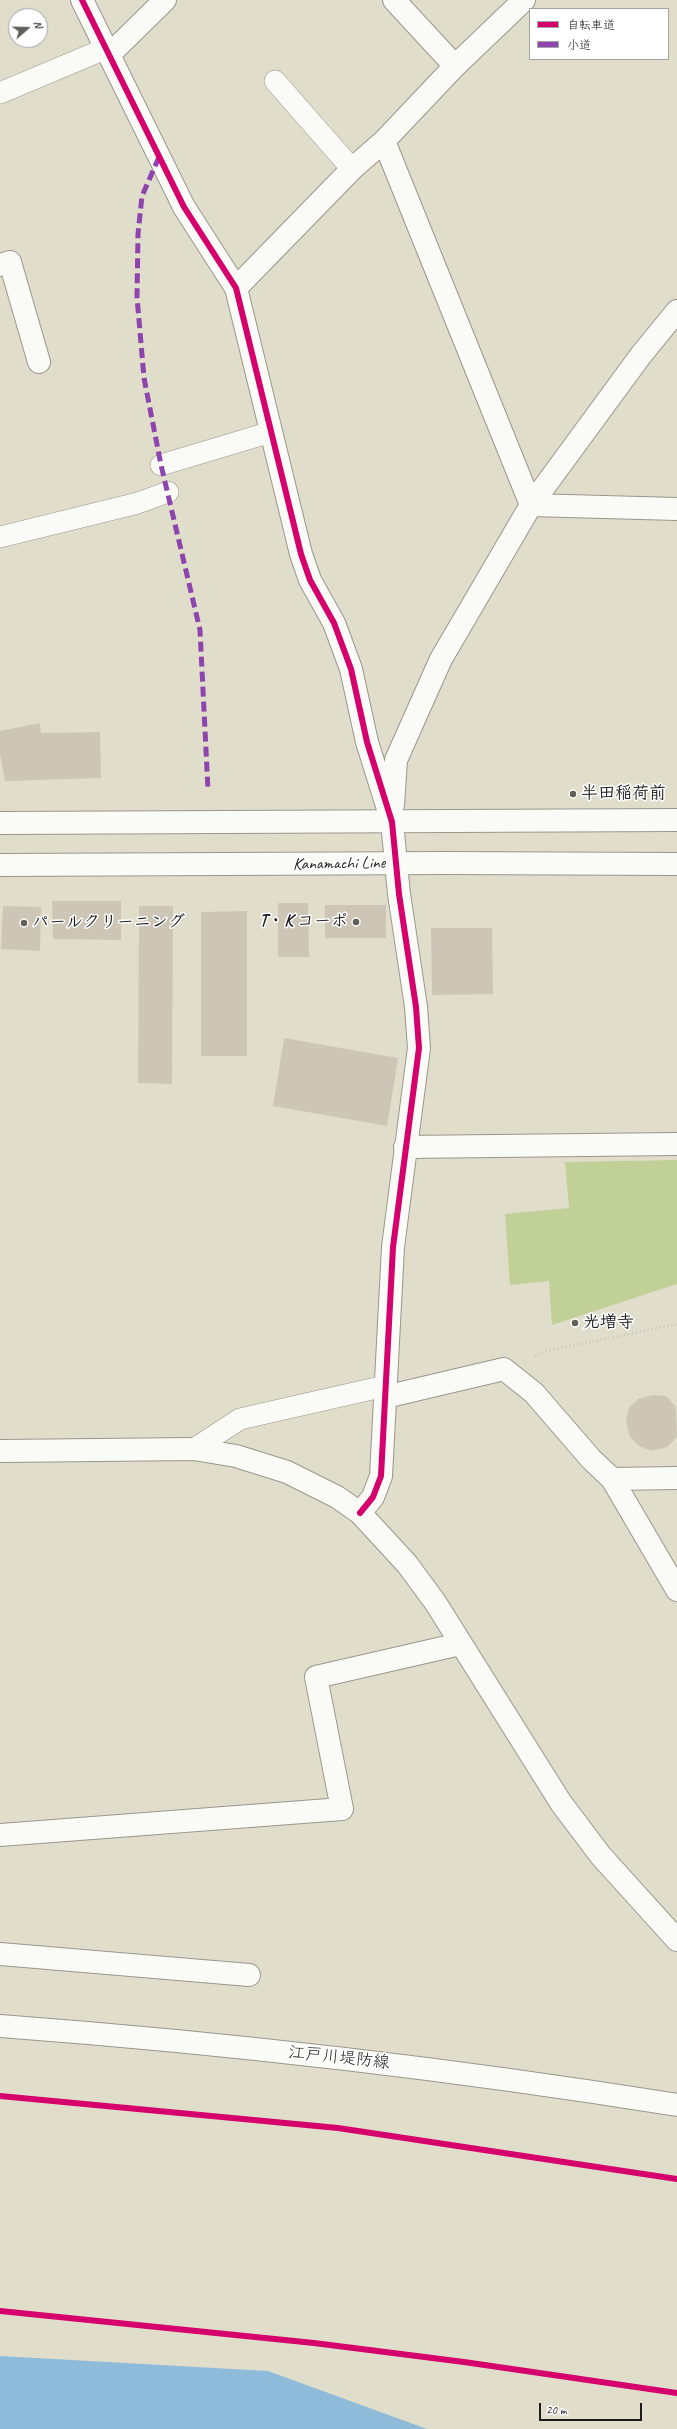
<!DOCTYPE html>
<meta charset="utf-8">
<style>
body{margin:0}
#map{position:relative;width:677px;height:2429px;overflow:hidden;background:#e0ddcb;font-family:Caveat,"Klee One",sans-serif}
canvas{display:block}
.legend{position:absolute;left:529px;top:8px;width:140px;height:52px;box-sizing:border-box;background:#fff;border:1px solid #a4a4a4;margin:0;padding:5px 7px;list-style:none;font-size:12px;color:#1c1c1c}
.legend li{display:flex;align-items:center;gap:8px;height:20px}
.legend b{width:20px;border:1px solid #a4a4a4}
.north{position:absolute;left:8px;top:8px;width:40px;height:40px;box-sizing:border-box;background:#fff;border:1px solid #a4a4a4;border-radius:50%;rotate:70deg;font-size:11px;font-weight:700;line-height:16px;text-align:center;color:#1c1c1c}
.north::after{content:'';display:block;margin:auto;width:14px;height:18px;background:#616059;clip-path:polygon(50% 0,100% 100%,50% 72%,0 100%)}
.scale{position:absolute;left:539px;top:2403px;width:103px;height:18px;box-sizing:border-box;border:2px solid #1c1c1c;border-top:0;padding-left:5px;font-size:12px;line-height:14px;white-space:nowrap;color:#1c1c1c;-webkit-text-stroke:3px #fff;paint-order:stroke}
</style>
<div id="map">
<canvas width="677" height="2429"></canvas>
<ul class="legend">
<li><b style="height:5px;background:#d6006c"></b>自転車道</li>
<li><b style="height:5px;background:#8e44ad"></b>小道</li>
</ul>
<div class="north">N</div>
<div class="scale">20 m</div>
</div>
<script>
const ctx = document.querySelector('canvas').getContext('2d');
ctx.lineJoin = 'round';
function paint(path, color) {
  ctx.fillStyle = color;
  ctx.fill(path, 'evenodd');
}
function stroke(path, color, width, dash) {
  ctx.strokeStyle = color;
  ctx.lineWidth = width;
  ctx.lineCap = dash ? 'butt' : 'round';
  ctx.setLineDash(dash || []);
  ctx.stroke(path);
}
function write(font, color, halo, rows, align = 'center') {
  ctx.font = font + ' Caveat,"Klee One",sans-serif';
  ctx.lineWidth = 3;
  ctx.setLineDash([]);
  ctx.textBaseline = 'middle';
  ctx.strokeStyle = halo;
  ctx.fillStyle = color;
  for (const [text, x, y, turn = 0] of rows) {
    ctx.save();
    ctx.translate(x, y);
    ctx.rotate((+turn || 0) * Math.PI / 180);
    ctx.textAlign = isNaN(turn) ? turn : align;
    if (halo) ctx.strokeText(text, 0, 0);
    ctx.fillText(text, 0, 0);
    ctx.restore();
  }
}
const green = new Path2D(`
 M677 1160V1284L552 1325 549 1281 510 1285 505 1214 569 1208 565 1162Z`);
const water = new Path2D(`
 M0 2356 268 2371 427 2429H0Z`);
const building = new Path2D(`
 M40 723 41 733 100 732 101 778 5 781 0 754V731Z
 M52 901H121V940L53 939Z
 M278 903H308L309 957H278Z
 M325 905H386V938H325Z
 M3 906 41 907 40 951 1 949Z
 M139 906H173L172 1084 138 1083Z
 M247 911V1056H201V912Z
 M431 928H492L493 994 432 995Z
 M284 1038 398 1058 387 1126 273 1106Z
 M653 1395 666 1396 676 1407 677 1437 667 1447 651 1451 639 1446 630 1437 626 1421 629 1408 638 1399Z`);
const path = new Path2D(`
 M535 1356 546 1351 677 1324
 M0 2311 314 2343 464 2362 677 2393`);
const service = new Path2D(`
 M275 81 352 169
 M0 93 107 48
 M161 465 271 432
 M0 537 138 503 168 492
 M194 1449 240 1419 385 1386`);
const minor = new Path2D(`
 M82 0 184 207 236 288 301 554 310 580 334 623 351 669 367 742 392 822 399 894 416 1007 419 1048 393 1247 381 1476 373 1497 360 1513
 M394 0 455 66
 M524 0 455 66 384 141 531 505 677 509
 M110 54 165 0
 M0 265 10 262 39 362
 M236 288 352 169 384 141
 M393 805 396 760 441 659 531 505 641 355 677 311
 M405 1147 677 1144
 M385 1397 504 1369 534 1393 591 1459 612 1479 677 1590
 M612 1479 677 1478
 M0 1835 342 1809 316 1677 460 1644
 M0 1954 249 1975`);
const tertiary = new Path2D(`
 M0 1451 194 1449 236 1456 287 1472 337 1497 360 1513 407 1564 435 1602 561 1803 601 1856 677 1940`);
const secondary = new Path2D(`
 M0 823 677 820
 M0 865 446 863 677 864
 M0 2026C227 2043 453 2069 677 2105`);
const quiet = new Path2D(`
 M159 157 142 196 138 234 137 297 144 378 161 465 200 630 208 790`);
const cycleway = new Path2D(`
 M82 0 184 207 236 288 301 554 310 580 334 623 351 669 367 742 392 822 399 894 416 1007 419 1048 393 1247 381 1476 373 1497 360 1513
 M0 2096 338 2128 677 2179
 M0 2311 314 2343 464 2362 677 2393`);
const markers = [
 [573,794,4,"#616059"],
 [356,922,4,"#616059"],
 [24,923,4,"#616059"],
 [575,1323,4,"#616059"]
];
const poiNames = [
 ["半田稲荷前",581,794],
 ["T・K コーポ",348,922,"right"],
 ["パールクリーニング",32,923],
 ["光増寺",583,1323]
];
const streetNames = [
 ["Kanamachi Line",339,864,-1],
 ["江戸川堤防線",339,2058,6]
];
paint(green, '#c1d097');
paint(water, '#8ebbd9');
paint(building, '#cdc6b7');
stroke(service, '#99978d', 22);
stroke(minor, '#99978d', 24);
stroke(tertiary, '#99978d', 24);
stroke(secondary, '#99978d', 24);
stroke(path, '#c4c4bf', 2.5, [1, 3]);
stroke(service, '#fafaf7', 21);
stroke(minor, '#fafaf7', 22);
stroke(tertiary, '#fafaf7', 22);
stroke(secondary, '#fafaf7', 22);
stroke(quiet, '#8e44ad', 5, [10, 5]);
stroke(cycleway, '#d6006c', 6);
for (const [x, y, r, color] of markers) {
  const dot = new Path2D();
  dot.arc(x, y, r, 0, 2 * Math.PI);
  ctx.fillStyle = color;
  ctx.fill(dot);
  stroke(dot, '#fff', 1.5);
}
write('bold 17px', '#1c1c1c', '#fff', poiNames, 'left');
write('17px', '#1c1c1c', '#fff', streetNames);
</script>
